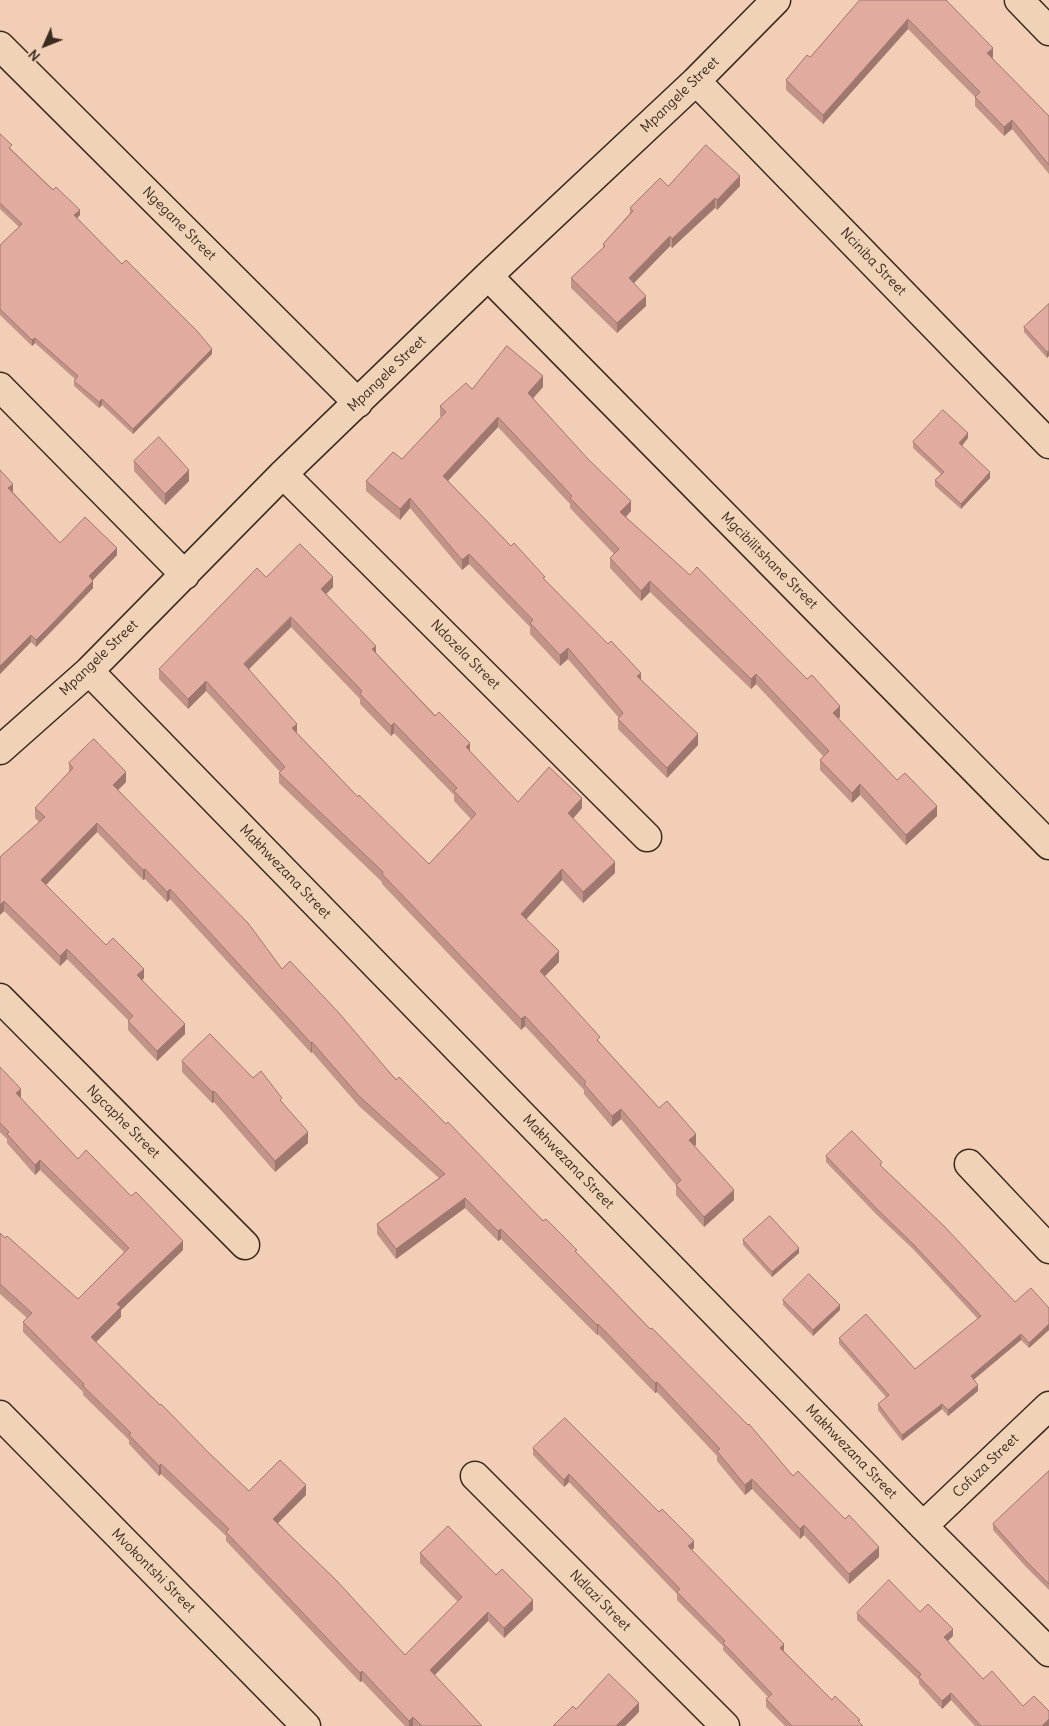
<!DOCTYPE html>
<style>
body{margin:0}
#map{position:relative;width:1049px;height:1726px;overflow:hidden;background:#f1ceb5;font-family:Delius,sans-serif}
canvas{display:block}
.north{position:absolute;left:20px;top:20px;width:50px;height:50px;-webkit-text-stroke:4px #f0d3b7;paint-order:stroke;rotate:226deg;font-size:14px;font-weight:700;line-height:20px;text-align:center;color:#3b2a1e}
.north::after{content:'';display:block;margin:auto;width:18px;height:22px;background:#3b2a1e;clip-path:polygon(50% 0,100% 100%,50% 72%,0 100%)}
</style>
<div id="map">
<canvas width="1049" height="1726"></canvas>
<div class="north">N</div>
</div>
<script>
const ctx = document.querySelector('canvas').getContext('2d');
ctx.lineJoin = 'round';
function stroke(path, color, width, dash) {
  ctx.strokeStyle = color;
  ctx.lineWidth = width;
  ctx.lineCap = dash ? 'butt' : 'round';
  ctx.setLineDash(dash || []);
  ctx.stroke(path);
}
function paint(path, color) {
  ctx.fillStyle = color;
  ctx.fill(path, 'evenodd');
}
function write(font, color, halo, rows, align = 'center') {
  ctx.font = font + ' Delius,sans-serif';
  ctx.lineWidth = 4;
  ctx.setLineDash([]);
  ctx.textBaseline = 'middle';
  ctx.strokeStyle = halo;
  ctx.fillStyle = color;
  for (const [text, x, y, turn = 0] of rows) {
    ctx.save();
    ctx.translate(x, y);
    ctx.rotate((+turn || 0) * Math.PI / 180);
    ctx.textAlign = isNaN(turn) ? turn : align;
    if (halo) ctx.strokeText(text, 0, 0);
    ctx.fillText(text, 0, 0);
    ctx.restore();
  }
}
const minor = new Path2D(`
 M1019 0 1049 31
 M0 46 358 403
 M696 81 1049 444
 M488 276 1049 845
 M0 387 185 575
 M283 474 647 837
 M89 671 923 1526 1049 1652
 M0 750 89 671 283 474 488 276 696 81 776 0
 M0 998 245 1245
 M969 1164 1049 1249
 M0 1415 306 1726
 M475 1476 725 1726
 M923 1526 1049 1406`);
const wall = new Path2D(`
 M946 0 993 57 992 58 1049 116V174L1012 129 1004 136 975 106V97L908 29 823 124 786 90V80L810 57Z
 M0 134 12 150 80 215 77 218 122 264 212 354 133 434 102 405 99 408 74 386V381L75 379 35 343 32 346 0 315V245L19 227 0 209Z
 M668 186H740L717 210 715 208 672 248 670 246 634 283 646 306 617 333 571 288V278L603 248V244L630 213V208Z
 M1049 304 1047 358 1024 332V327Z
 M543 387 533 398 631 511 626 517 840 717 838 719 897 780 937 816 906 845 860 795 852 803 820 770V760L823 756 756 684 751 689 650 592 641 601 610 568V558L614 554 570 508V504L498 427 448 481 641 680 698 745 667 778 618 729V719L619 718 568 659 560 666 530 634V627L469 564 462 570 410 508 400 520 366 491V481L402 459 441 417 440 416V406L472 389Z
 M968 438 962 446 990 478 961 509 935 486V480L941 474 913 448V442Z
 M134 461 189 481 165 505 134 471Z
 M0 470 13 492 60 543 117 555 93 580V588L52 631 36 647 31 642 0 674Z
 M266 577 333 587 326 594 376 653 518 802 582 808 573 819 615 873 583 903 562 880 526 919 559 962 545 976 600 1043 659 1108 696 1145 694 1146 734 1200 704 1227 676 1195V1185L621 1119 612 1127 584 1094V1090L525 1026 521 1030 382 884V882L279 783V773L280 772 206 691 188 709 159 679V669ZM291 627 360 699V704L391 736 394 733 454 795V801L471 819 429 864 358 797 297 733 249 669Z
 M69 763 126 782 118 790 282 969 577 1253 793 1476 879 1557 849 1584 804 1535 800 1539 752 1489 745 1495 717 1461V1456L657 1392 655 1393 598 1334 597 1335 501 1239 498 1241 465 1208 396 1259 377 1234V1224L439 1178 359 1106 312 1052 311 1053 170 899 167 902 145 879 143 880 97 832 46 885 106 945 144 978 142 980 185 1034 157 1061 128 1030V1020L67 959 60 966 4 911 0 915V857L39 822 35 818V808L69 772Z
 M182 1061 253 1078 282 1102 308 1143 275 1172 214 1102 212 1103 182 1072Z
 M0 1067 21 1098 78 1159 183 1250 121 1310V1317L96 1342 208 1452 249 1491 306 1495 278 1523 405 1655 458 1602 420 1563V1553L496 1575 533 1610 504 1638 488 1621 434 1675 482 1726H405L362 1681 360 1682 226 1541V1536L161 1474 159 1476 129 1444V1440L83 1395V1392L23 1332V1322L27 1318 0 1294V1233L78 1299 124 1252 40 1170 35 1175 7 1143V1139L0 1132Z
 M826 1156 882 1167 1015 1302 1049 1308V1330L1029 1348 1021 1340 974 1379 978 1391 948 1416 942 1409 902 1441 878 1410V1404L886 1397 839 1344V1338L915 1369 978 1319 913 1249 877 1215 826 1162Z
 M743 1240 799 1253 772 1277 743 1245Z
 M783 1300 840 1310 813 1336 783 1305Z
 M533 1448 694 1548 692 1550 784 1651 832 1700 863 1726H785L766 1707V1699L768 1697 723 1650V1646L677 1600V1594L569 1482 564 1487 533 1455Z
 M1049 1471V1590L1026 1567 993 1530V1524Z
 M920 1612 953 1636 948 1641 983 1679 1023 1706 1049 1726H975L951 1700 942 1709 919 1684V1680L857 1620V1613Z`);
const shadedWall = new Path2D(`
 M908 19V29L823 124V115Z
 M993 48V57L987 63V53Z
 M1012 120V129L1004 136V127Z
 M740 176V186L717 210V200Z
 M715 198V208L672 248V239Z
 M80 210V215L74 221V215Z
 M670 236V246L629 288V278Z
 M646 296V306L617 333V323Z
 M35 338V343L32 346V340Z
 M212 349V354L133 434V429Z
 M1049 351V356L1047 358V352Z
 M543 376V387L528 404V393Z
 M102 399V405L99 408V402Z
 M498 417V427L443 486V476Z
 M968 433V438L959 449V443Z
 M189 470V481L165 505V494Z
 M990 472V478L961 509V504Z
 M13 484V492L8 488Z
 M410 498V508L400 520V509Z
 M631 501V511L620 523V512Z
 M117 548V555L89 584V576Z
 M469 554V564L462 570V560Z
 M333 577V587L321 599V589Z
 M93 581V588L36 647V640Z
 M650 581V592L641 601V591Z
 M291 617V627L244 674V664Z
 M31 635V642L0 674V666Z
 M376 646V656L372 649Z
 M568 648V659L560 666V655Z
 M641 673V683L637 676Z
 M756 674V684L751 689V679Z
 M206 681V691L188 709V699Z
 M840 706V717L833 724V713Z
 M394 723V733L391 736V726Z
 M297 724V734L292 728Z
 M698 734V745L667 778V768Z
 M470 743V754L466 747Z
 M126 772V782L113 795V785Z
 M860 784V795L852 803V793Z
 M582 798V808L568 824V813Z
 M937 806V816L906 845V835Z
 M97 823V832L41 890V880Z
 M615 862V873L583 903V892Z
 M145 869V879L143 880V870Z
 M562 869V880L521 925V914Z
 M170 889V899L167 902V892Z
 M4 901V911L0 915V905Z
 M67 949V959L60 966V956Z
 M559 951V962L540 981V971Z
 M144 969V978L137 985V975Z
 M525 1016V1026L521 1030V1019Z
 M185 1024V1034L157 1061V1051Z
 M312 1042V1052L311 1053V1043Z
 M21 1089V1098L16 1093Z
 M214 1091V1102L212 1103V1092Z
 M621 1109V1119L612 1127V1116Z
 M308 1132V1143L275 1172V1161Z
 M696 1134V1145L689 1150V1140Z
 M40 1160V1170L35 1175V1165Z
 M734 1190V1200L704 1227V1217Z
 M465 1198V1208L396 1259V1249Z
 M501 1229V1239L498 1241V1231Z
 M183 1241V1250L121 1310V1317L91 1347V1337L117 1304Z
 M799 1248V1253L772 1277V1272Z
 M840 1305V1310L813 1336V1330Z
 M598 1324V1334L597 1335V1325Z
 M1049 1324V1330L1029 1348V1343Z
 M1021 1334V1340L971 1382V1376Z
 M657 1382V1392L655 1393V1383Z
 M978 1385V1391L948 1416V1410Z
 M942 1404V1409L902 1441V1435Z
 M161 1464V1474L159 1476V1466Z
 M569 1474V1482L564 1487V1480Z
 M752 1479V1489L745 1495V1485Z
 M306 1485V1495L273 1528V1519Z
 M804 1525V1535L800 1539V1529Z
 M694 1541V1548L688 1553V1546Z
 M879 1547V1557L849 1584V1574Z
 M533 1600V1610L504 1638V1628Z
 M488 1612V1621L430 1680V1670Z
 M953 1629V1636L944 1644V1637Z
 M784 1644V1651L780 1648Z
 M362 1671V1681L360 1682V1673Z
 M951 1693V1700L942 1709V1701Z
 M639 1703V1712L625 1726H616Z
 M413 1717V1726H409V1721Z
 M1049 1719V1726H1042Z`);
const building = new Path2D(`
 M860 0H946L993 48 987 53 1049 116V165L1012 120 1004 127 975 97 980 92 908 19 823 115 786 80 807 55 810 57Z
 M0 134 12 145 9 148 53 190 56 187 80 210 74 215 122 264 126 260 198 332 212 349 133 429 102 399 99 402 74 381 78 376 35 338 32 340 0 309V245L22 224 0 203Z
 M706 145 740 176 717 200 715 198 672 239 670 236 629 278 646 296 617 323 571 278 605 246 603 244 633 211 630 208 660 178 668 186Z
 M1049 304V351L1047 352 1024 327Z
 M507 346 543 376 528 393 588 459 631 501 620 512 690 575 697 567 807 679 812 675 840 706 833 713 897 780 905 773 937 806 906 835 860 784 852 793 820 760 829 751 756 674 751 679 650 581 641 591 610 558 619 549 570 498 572 496 498 417 443 476 511 546 514 543 545 577 543 578 608 644 611 641 641 673 637 676 698 734 667 768 618 719 623 713 568 648 560 655 530 623 533 620 469 554 462 560 410 498 400 509 366 481 393 452 402 459 446 412 440 406 466 383 472 389Z
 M943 410 968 433 959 443 990 472 961 504 935 480 944 472 913 442Z
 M159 437 189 470 165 494 134 461Z
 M0 470 13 484 8 488 60 543 85 517 117 548 89 576 93 581 52 624 36 640 31 635 0 666Z
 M300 544 333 577 321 589 376 646 372 649 435 716 439 712 470 743 466 747 518 802 549 767 582 798 568 813 615 862 583 892 562 869 521 914 559 951 540 971 600 1037 597 1040 659 1108 667 1101 696 1134 689 1140 734 1190 704 1217 676 1185 681 1180 621 1109 612 1116 584 1084 586 1082 525 1016 521 1019 382 874 383 872 279 773 285 767 206 681 188 699 159 669 257 568 266 577ZM291 617 362 691 360 694 391 726 394 723 457 788 454 791 476 814 429 864 359 795 358 797 292 728 297 724 244 664Z
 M94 739 126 772 113 785 248 923 282 969 290 961 339 1013 396 1080 399 1077 446 1124 448 1122 543 1221 546 1219 577 1250 575 1251 650 1329 652 1328 748 1425 749 1424 793 1476 798 1471 845 1519 849 1515 879 1547 849 1574 804 1525 800 1529 752 1479 745 1485 717 1451 720 1449 657 1382 655 1383 598 1324 597 1325 501 1229 498 1231 465 1198 396 1249 377 1224 445 1174 359 1096 312 1042 311 1043 170 889 167 892 145 869 143 870 97 823 41 880 106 945 113 938 144 969 137 975 185 1024 157 1051 128 1021 133 1016 67 949 60 956 4 901 0 905V857L45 817 35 808 73 768 69 763Z
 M210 1034 253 1078 261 1071 282 1098 280 1100 308 1132 275 1161 214 1091 212 1092 182 1061Z
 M0 1067 21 1089 16 1093 78 1159 86 1150 131 1196 136 1192 183 1241 117 1304 121 1307 91 1337 160 1405 161 1404 208 1452 249 1491 280 1460 306 1485 273 1519 336 1580 405 1655 462 1597 420 1553 448 1526 496 1575 502 1569 533 1600 504 1628 488 1612 430 1670 482 1726H422L413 1717 409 1721 362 1671 360 1673 226 1532 229 1529 161 1464 159 1466 129 1435 131 1433 83 1386 84 1384 23 1322 32 1313 0 1284V1233L5 1238 7 1236 78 1299 129 1248 40 1160 35 1165 7 1134 9 1132 0 1123Z
 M852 1131 882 1162 880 1165 945 1227 1015 1302 1031 1288 1049 1308V1324L1029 1343 1021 1334 971 1376 978 1385 948 1410 942 1404 902 1435 878 1404 889 1395 839 1338 866 1314 915 1369 981 1316 913 1244 877 1209 826 1156Z
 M770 1216 799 1248 772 1272 743 1240Z
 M809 1274 840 1305 813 1330 783 1300Z
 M565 1418 659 1512 662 1509 694 1541 688 1546 784 1644 780 1648 832 1700 835 1696 860 1720 858 1721 863 1726H792L766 1699 772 1694 723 1643 725 1641 677 1592 680 1589 569 1474 564 1480 533 1448Z
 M1049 1471V1584L1026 1561 993 1524Z
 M889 1580 920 1612 928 1604 953 1629 944 1637 983 1679 992 1671 1023 1706 1034 1696 1049 1711V1719L1042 1726H981L951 1693 942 1701 919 1677 921 1674 857 1613Z
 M609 1674 639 1703 616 1726H553L573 1706 576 1709Z`);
const streetNames = [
 ["Mpangele Street",680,95,-44],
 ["Ngegane Street",179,224,45],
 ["Nciniba Street",873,262,46],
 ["Mpangele Street",387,374,-44],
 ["Mgcibilitshane Street",769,561,45],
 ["Ndozela Street",465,655,45],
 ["Mpangele Street",99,658,-44],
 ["Makhwezana Street",285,872,46],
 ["Ngcaphe Street",123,1122,45],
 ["Makhwezana Street",568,1162,46],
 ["Makhwezana Street",851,1452,46],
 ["Cofuza Street",986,1466,-44],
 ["Mvokontshi Street",153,1571,45],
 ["Ndlazi Street",600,1601,45]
];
stroke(minor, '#3b2a1e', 31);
stroke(minor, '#f0d3b7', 28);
paint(wall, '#c29389');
paint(shadedWall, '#9e786f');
paint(building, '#e1ab9f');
stroke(building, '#9e786f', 1);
write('14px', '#3b2a1e', '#f0d3b7', streetNames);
</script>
